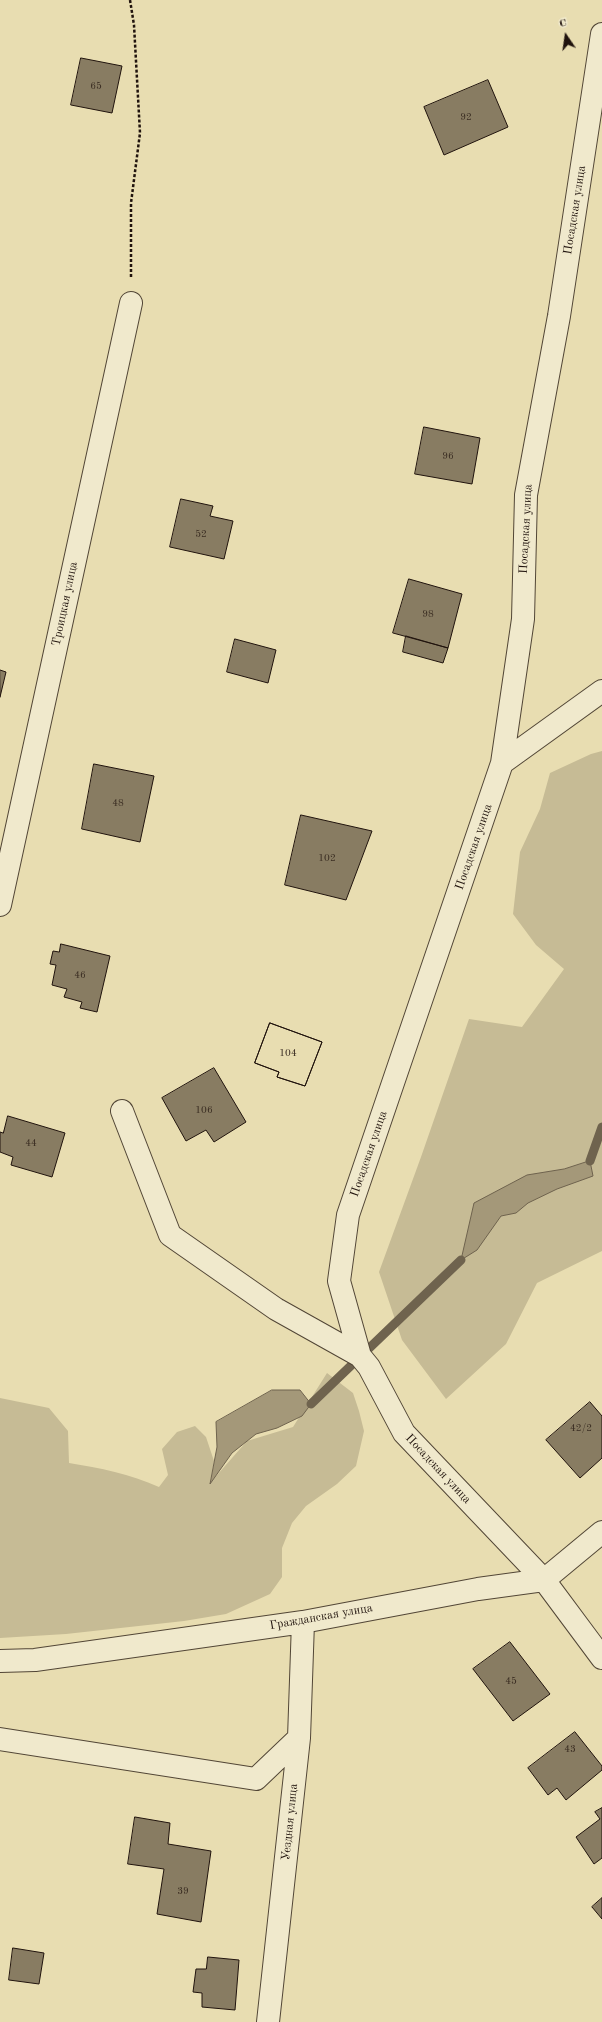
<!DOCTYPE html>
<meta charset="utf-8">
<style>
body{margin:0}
#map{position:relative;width:602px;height:2022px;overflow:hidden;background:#e8ddb1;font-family:"Old Standard TT",serif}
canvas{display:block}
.north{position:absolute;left:546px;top:16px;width:40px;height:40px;-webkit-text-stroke:3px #f0e9cc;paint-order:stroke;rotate:347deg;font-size:11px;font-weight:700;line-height:16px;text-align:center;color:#20130d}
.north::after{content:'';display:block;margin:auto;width:14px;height:18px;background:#20130d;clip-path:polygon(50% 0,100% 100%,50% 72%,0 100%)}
</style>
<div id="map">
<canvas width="602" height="2022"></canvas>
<div class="north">С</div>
</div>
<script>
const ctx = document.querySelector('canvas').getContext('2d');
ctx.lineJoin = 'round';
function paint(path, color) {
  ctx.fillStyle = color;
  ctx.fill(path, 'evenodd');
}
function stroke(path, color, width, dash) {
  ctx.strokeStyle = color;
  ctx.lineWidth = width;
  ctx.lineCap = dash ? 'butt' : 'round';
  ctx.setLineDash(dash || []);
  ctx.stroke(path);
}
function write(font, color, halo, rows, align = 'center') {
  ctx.font = font + ' "Old Standard TT",serif';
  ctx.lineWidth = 3;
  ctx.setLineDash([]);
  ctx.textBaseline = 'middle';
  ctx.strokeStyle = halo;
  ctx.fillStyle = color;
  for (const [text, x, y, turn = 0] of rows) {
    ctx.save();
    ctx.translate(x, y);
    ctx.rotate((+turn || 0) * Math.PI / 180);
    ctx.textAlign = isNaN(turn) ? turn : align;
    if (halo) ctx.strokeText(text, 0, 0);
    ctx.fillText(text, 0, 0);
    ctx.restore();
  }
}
const green = new Path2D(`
 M602 751V1251L537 1283 506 1344 446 1399 402 1340 379 1272 421 1157 469 1019 522 1027 564 969 536 945 513 914 520 852 540 809 550 773 591 754Z
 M327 1373 353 1393 359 1411 364 1431 356 1466 337 1484 306 1506 292 1523 282 1548V1577L270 1594 226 1614 184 1621 66 1634 0 1638V1398L49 1408 68 1431 69 1463C100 1468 130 1474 159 1487L168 1475 162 1449 177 1432 195 1426 206 1437 214 1461 210 1483 247 1441 293 1427Z`);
const water = new Path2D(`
 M590 1161 593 1176 557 1189 528 1203 516 1213 501 1216 477 1250 461 1260 474 1203 527 1175 564 1169Z
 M272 1390H300L311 1404 302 1416 277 1428 256 1434 232 1453 210 1484 217 1447 216 1422Z`);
const stream = new Path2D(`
 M590 1161 602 1127
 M311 1404 461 1260`);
const building = new Path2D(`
 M81 58 122 66 112 113 71 105Z
 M488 80 508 127 444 155 424 107Z
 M424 427 480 438 472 484 415 474Z
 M181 499 213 506 210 516 233 521 224 559 170 547Z
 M409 579 462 594 448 648 393 633Z
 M406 636 448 648 443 663 403 652Z
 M235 639 276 650 268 683 227 672Z
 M0 670 6 672 0 697Z
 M94 764 154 776 140 842 82 829Z
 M301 815 372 831 346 900 285 885Z
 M61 944 110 956 97 1012 80 1008 82 1002 64 997 67 989 52 985 56 965 50 964 53 951 59 952Z
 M270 1023 322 1042 305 1086 277 1077 279 1072 255 1063Z
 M270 1023 322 1042 305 1086 277 1077 279 1072 255 1063Z
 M214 1068 246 1122 214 1142 206 1130 186 1141 162 1098Z
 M8 1116 65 1133 52 1177 11 1165 13 1157 0 1152V1132L3 1133Z
 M590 1402 602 1416V1458L580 1478 546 1440Z
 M510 1642 550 1694 513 1721 473 1669Z
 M575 1732 602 1766V1770L566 1800 557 1788 548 1795 528 1768Z
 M602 1808V1858L594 1864 576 1837 600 1819 595 1812Z
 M135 1817 170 1823 168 1844 211 1851 201 1922 157 1914 164 1869 128 1864Z
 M602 1898V1919L592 1907Z
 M13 1948 44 1953 39 1984 9 1980Z
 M208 1957 239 1960 235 2010 202 2007V1993L193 1992 196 1969H206Z`);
const path = new Path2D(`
 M130 0 134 25 140 133 131 203V278`);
const minor = new Path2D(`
 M602 34 559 316 526 495 523 619 502 763 348 1215 339 1281 360 1356 369 1367 404 1433 544 1580 602 1532
 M502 763 602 691
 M0 905 131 303
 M122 1111 170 1235 276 1309 360 1356
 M0 1661 35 1660 303 1622 478 1589 544 1580 602 1658
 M0 1739 256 1779 299 1738
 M268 2022 299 1738 303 1622`);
const numberNames = [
 ["65",96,86],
 ["92",466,117],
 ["96",448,456],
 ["52",201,534],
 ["98",428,614],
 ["48",118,803],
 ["102",327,858],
 ["46",80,975],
 ["104",288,1053],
 ["106",204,1110],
 ["44",31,1143],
 ["42/2",581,1428],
 ["45",511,1681],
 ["43",570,1749],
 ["39",183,1891]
];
const streetNames = [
 ["Посадская улица",575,210,-81],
 ["Посадская улица",526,529,-87],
 ["Троицкая улица",65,604,-78],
 ["Посадская улица",474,847,-71],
 ["Посадская улица",369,1154,-71],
 ["Посадская улица",438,1469,47],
 ["Гражданская улица",321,1617,-10],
 ["Уездная улица",290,1822,-84]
];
paint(green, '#c6bb95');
paint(water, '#a49879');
stroke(water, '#6f634e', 1);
stroke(stream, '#6f634e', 9);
paint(building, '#887c62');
stroke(building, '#20130d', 1);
stroke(minor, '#524636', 24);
stroke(path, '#20130d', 2.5, [3, 2]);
stroke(minor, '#f0e9cc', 22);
write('10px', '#3a2d22', null, numberNames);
write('12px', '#20130d', '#f0e9cc', streetNames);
</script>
